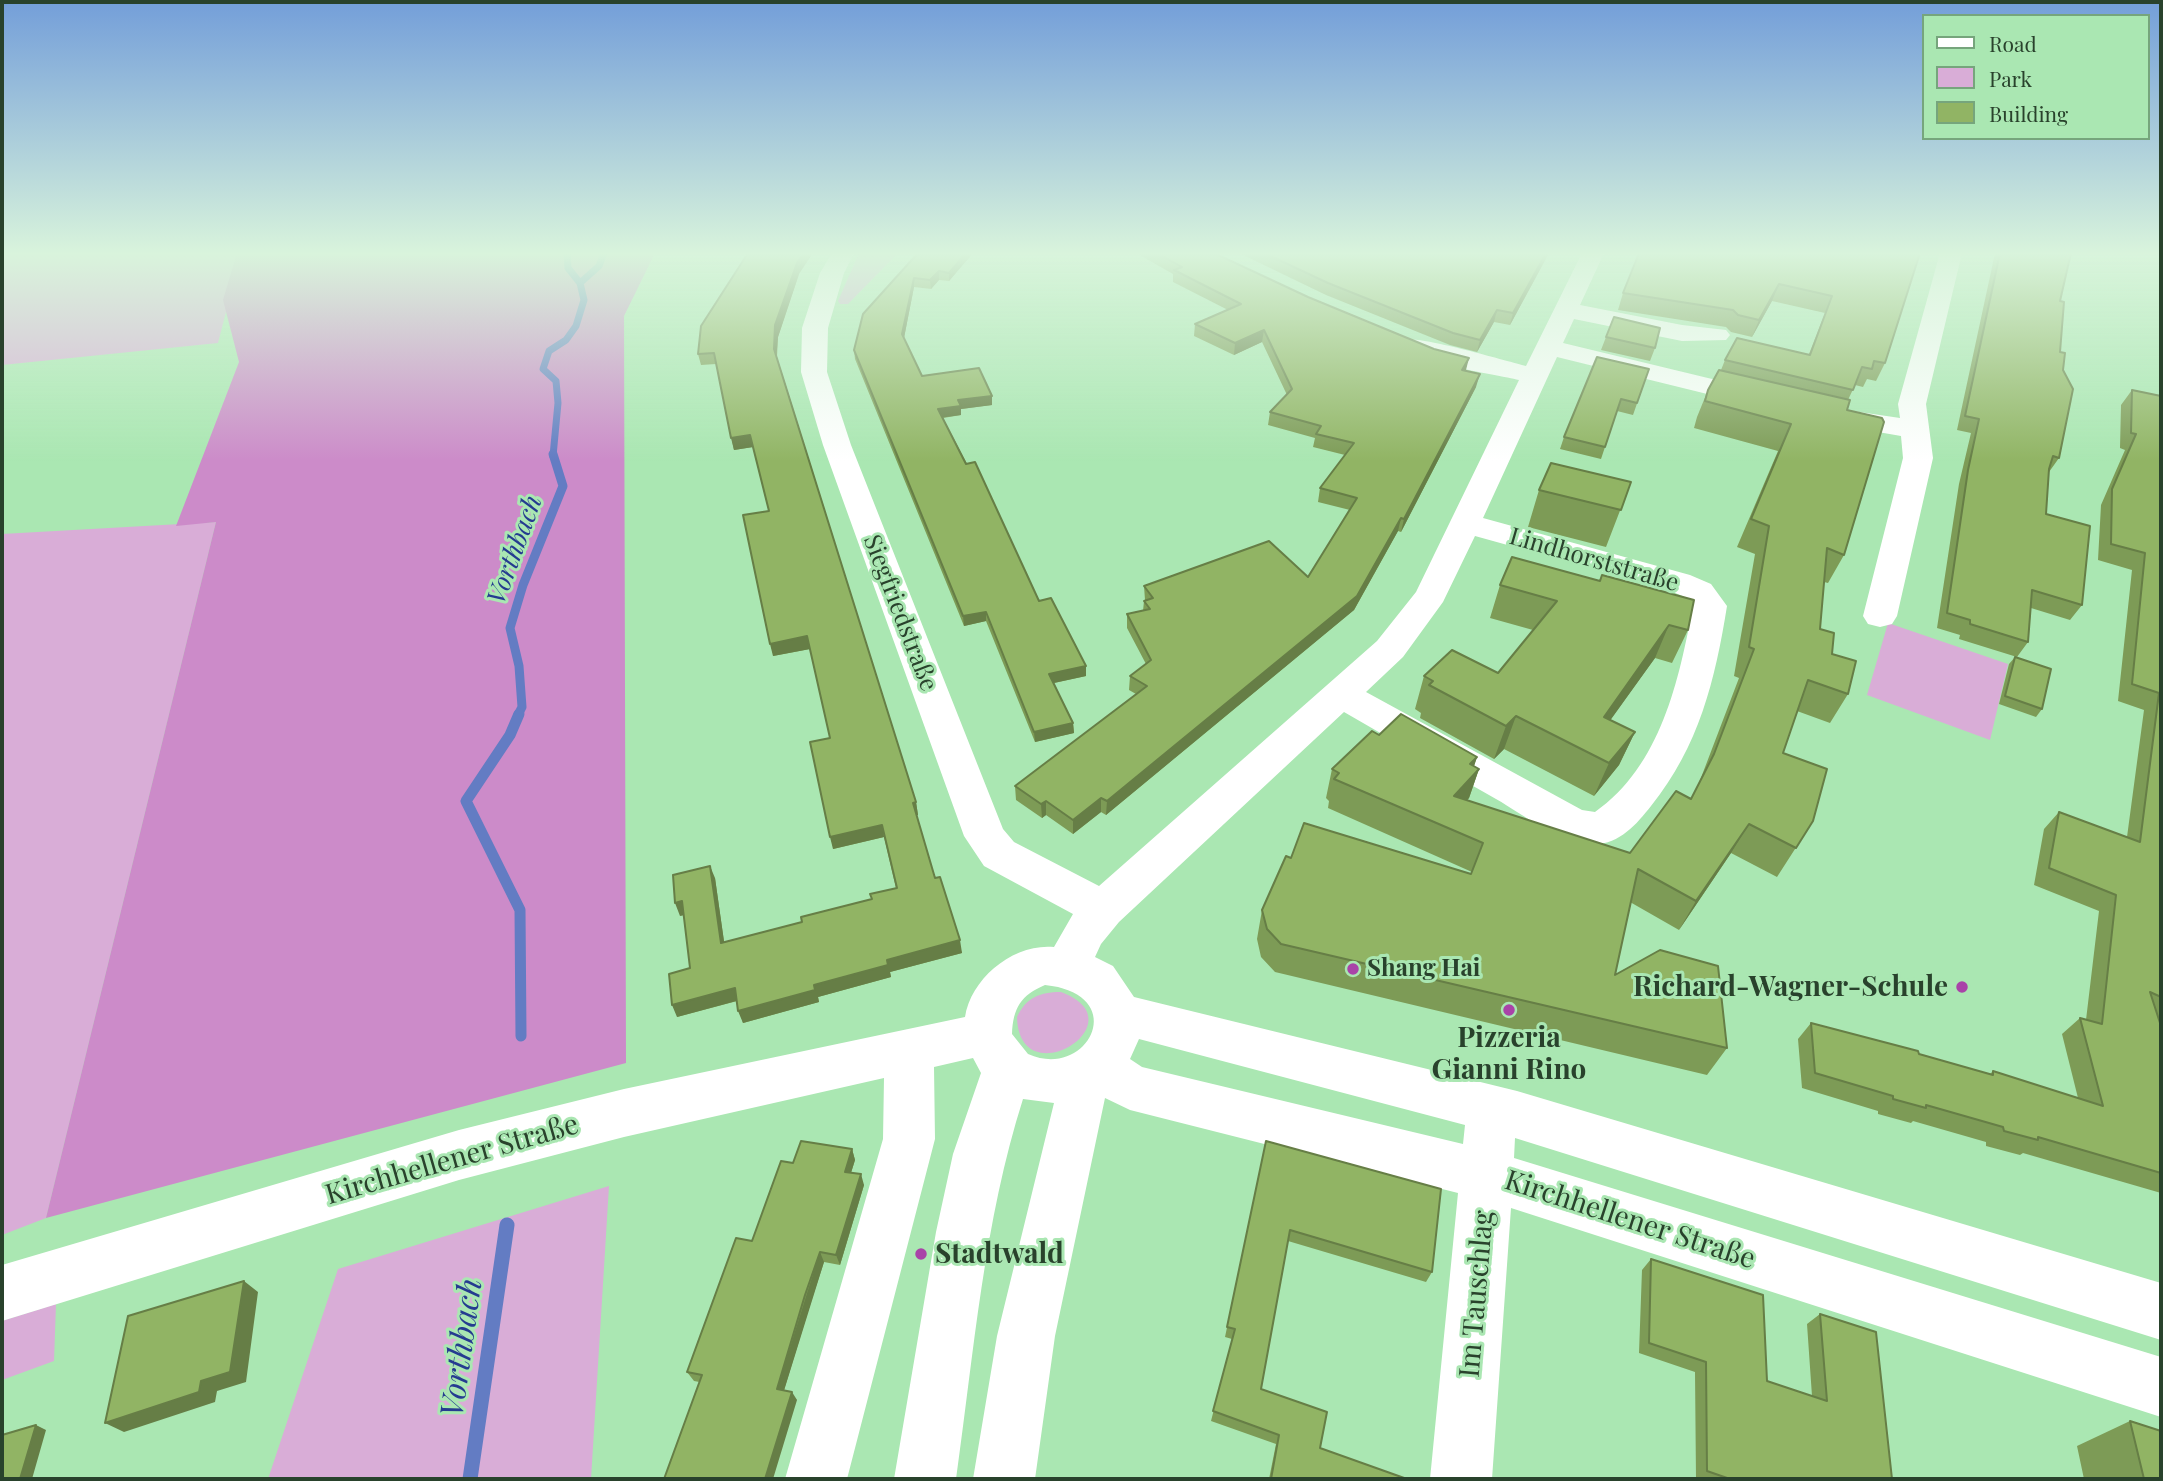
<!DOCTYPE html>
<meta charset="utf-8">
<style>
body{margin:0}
#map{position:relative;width:2163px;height:1481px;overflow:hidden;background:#aae7b2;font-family:"Playfair Display",serif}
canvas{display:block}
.frame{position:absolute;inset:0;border:4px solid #29422c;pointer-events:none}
.legend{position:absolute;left:1922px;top:14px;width:228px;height:126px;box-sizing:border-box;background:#aae7b2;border:2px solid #76a57c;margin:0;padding:9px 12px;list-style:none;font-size:21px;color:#29422c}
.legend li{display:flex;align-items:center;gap:14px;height:35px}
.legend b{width:35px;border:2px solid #76a57c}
</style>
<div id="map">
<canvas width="2163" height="1481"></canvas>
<div class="frame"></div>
<ul class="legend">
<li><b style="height:9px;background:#fff"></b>Road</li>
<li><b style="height:19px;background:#d9add7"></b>Park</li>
<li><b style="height:19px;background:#91b464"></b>Building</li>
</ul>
</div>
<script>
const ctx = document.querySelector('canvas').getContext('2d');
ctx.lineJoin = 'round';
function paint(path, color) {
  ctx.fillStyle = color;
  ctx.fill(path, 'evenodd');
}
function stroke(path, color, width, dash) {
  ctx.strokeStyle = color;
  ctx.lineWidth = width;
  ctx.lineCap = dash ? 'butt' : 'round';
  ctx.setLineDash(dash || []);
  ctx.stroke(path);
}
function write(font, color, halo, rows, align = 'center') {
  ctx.font = font + ' "Playfair Display",serif';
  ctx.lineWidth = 6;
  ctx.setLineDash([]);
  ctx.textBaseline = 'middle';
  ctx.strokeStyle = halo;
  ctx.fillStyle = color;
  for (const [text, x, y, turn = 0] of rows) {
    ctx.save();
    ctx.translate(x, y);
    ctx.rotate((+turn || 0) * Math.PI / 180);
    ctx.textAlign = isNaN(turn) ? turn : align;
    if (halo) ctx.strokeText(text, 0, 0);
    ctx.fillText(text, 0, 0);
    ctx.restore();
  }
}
const green = new Path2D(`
 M2 253H241L218 343 2 365Z
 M859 253H898L848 304H840L838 301Z
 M216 522 46 1218 2 1235V534Z
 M1888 623 2008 664 1990 740 1867 695Z
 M1061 992C1142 1022 1019 1098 1017 1017 1026 998 1039 992 1061 992Z
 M609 1186 591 1479H268L338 1269Z
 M56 1304 54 1361 2 1380V1321Z`);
const forest = new Path2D(`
 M237 253H655L624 316 626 1063 46 1218 216 522 176 526 239 362 223 300Z`);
const streamFar3 = new Path2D(`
 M580 283 599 266 604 253
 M553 456 558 403 556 381 543 369 549 351 566 340 576 326 584 300 580 283 568 268 567 253`);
const streamFar2 = new Path2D(`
 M518 715 522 707 519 666 510 628 523 585 563 486 553 454`);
const streamFar1 = new Path2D(`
 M519 714 510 735 466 801 520 910 521 1036`);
const stream = new Path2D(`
 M470 1479 507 1225`);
const minor = new Path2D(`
 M832 253H854L844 273 828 328 827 372 851 445 1003 829 1014 842 1099 886 1377 641 1416 592 1519 380C1495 374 1421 365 1407 345L1411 340C1423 337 1507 361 1526 366L1582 253H1604L1580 305 1682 325 1726 330 1730 335 1726 340 1682 341 1574 319 1563 343 1770 393 1774 399 1770 405 1760 407 1557 357 1483 518 1690 575 1711 584 1727 606C1715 681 1699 746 1651 806 1636 825 1618 846 1591 844 1557 842 1524 815 1496 799 1445 770 1394 741 1344 712L1119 922 1101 944 1095 957 1113 966 1134 997 1517 1091 2161 1283V1340L1515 1138 1514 1158 2161 1357V1417L1511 1208 1492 1479H1430L1458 1193 1130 1110 1105 1098 1055 1336 1035 1479H973L997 1336 1054 1103 1023 1099C984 1221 974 1352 956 1479H894L936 1232 953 1154 981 1073 973 1058 934 1067 935 1139 847 1479H785L883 1139 884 1078 624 1137 459 1180 2 1321V1265L459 1130 624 1089 965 1017C971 978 1014 943 1054 947L1073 914 984 866 964 836 823 445 801 372 802 328 820 273ZM1475 536 1666 589 1687 598 1693 606C1679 680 1661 766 1595 812L1582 810 1366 692 1403 657 1443 602ZM1045 985C1132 994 1088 1081 1028 1054L1012 1034C1013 1008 1021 995 1045 985ZM1139 1039 1465 1125 1463 1144 1142 1067 1130 1059Z
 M1940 253H1962L1926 404 1933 458 1897 616 1892 624 1880 627 1868 624 1863 616 1903 458 1901 436 1832 424 1822 422 1818 416 1822 410 1832 408 1900 418 1898 404Z`);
const wall = new Path2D(`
 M918 253H973L949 281 939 280 931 289 914 287 904 338 922 376 992 405 961 409V415L943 418 1039 601 1086 666V676L1054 683 1073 723 1074 733 1035 742 986 621 964 626 855 359 854 350Z
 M1136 253H1214L1466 371 1476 387 1401 532 1398 531 1354 610 1106 815 1101 812 1073 834 1046 815 1042 818 1016 800 1015 786 1136 694 1129 690 1130 676 1146 664 1127 628V614L1143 611 1144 601 1145 600 1144 586 1308 577 1350 510 1318 502 1320 488 1345 455 1313 447 1315 438 1268 425 1270 412 1287 395 1262 342 1234 355 1194 336 1195 324 1228 310 1173 282V274Z
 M1239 253H1549L1510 325 1494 322 1477 352 1450 345 1326 295Z
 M1920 253 1885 363 1876 381 1867 379 1863 387 1855 385 1848 400 1847 410 1844 555 1828 583 1824 582 1820 629 1832 654 1848 694 1830 723 1797 711 1783 753 1813 821 1777 877 1731 853 1679 930 1630 902 1615 975 1727 1048 1707 1075 1275 972 1261 957 1257 939 1262 910 1291 858 1471 874 1472 872 1328 808 1329 801 1326 798 1332 769 1379 735 1477 757 1474 766 1479 769 1469 798 1467 800 1630 853 1691 799 1699 783 1739 678 1734 676 1755 554 1737 547 1778 451 1694 428 1697 417 1708 390 1721 370 1725 360 1809 354 1825 313 1772 301 1752 337 1731 332 1726 327 1618 310 1623 293Z
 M1995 253H2071L2060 301V352L2063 370 2059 458 2049 472 2046 514 2082 605 2070 620 2031 608 2028 642 2017 657 1959 639 1960 635 1937 628 1959 484 1971 433 1957 430Z
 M799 274 778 337 777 357 916 802 918 815H916L935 878 962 953 890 972 891 977 818 997 819 1002 743 1023 737 1001 677 1017 690 968 684 915 680 916 715 878 724 942 802 922 872 899 896 888 884 837 833 849 830 738 810 649 773 656 769 511 753 447 734 450 716 364 701 365 698 354Z
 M1606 337 1655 348 1650 361 1601 350Z
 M1649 369 1633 415 1617 411 1601 459 1560 449 1564 437Z
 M2132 390 2161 396V1015L2158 1017 2161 1026V1193L2023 1153 2020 1155 1986 1146V1142L1913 1121 1911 1123 1878 1114V1111L1802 1088 1798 1039 1811 1023 1990 1074 1993 1071 2078 1098 2062 1034 2080 1018 2086 1020 2099 911 2034 885 2044 829 2059 812 2127 837 2144 710 2118 701 2132 570 2098 560 2101 505 2125 450 2120 448 2121 405Z
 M1631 482 1606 547 1528 527 1539 490Z
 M1512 557 1688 630 1672 663 1655 658 1610 720 1635 732 1619 765 1594 796 1504 749 1494 759 1420 718 1421 713 1415 709 1424 676 1498 673 1533 630 1490 618 1500 585Z
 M2015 657 2042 709 2036 717 1999 704 2009 664Z
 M1266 1141 1432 1272 1426 1282 1288 1241 1261 1389 1320 1448 1407 1479H1269L1276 1444 1211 1421 1232 1339 1225 1337Z
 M852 1149 855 1160 851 1173 864 1185 840 1265 824 1262 810 1305 784 1390 797 1400 694 1381 687 1372 752 1241 793 1163Z
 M1651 1259 1767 1381 1812 1396 1807 1324 1820 1314 1892 1479H1696L1695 1372 1639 1353 1642 1270Z
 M2130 1421 2161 1479H2084L2077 1446Z`);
const shadedWall = new Path2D(`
 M804 253H813L799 274 778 337 776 361 774 349 775 325 797 263Z
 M966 253H973L949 281V273Z
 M1546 253H1549L1510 325 1513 313Z
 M939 271V280L931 289 930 280Z
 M914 278V287L903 343 902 334Z
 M1779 284 1772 301 1752 337 1759 320Z
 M1497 310 1494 322 1477 352 1480 340Z
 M1264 330 1262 342 1234 355 1235 343Z
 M1469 358 1466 370 1459 383 1462 370Z
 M1480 374 1476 387 1401 532 1404 519Z
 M992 396V405L961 409V415L939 418 938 409 958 400Z
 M750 435 753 447 734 450 731 438Z
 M1401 518 1398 531 1354 610 1106 815 1107 801Z
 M986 612V621L964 626 963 616Z
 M1669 625 1655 658 1589 750 1604 717Z
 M807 636 810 649 773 656 770 644Z
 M1086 666V676L1049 684V674Z
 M1516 716 1504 749 1494 759 1506 726Z
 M1073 723 1074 733 1035 742 1034 732Z
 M1635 732 1619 765 1594 796 1609 763Z
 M1477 757 1470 778 1479 769 1469 798 1444 825 1454 796 1470 764Z
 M1101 798V812L1073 834V820Z
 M1046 801V815L1042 818 1041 804Z
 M916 802 918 815 915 816 913 803Z
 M1749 824 1731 853 1679 930 1696 901Z
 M882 825 884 837 833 849 830 837Z
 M710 866 715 878 726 955 721 943Z
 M682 901 687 914 680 916 675 903Z
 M960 940 962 953 890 972 891 977 818 997 819 1002 743 1023 738 1011 887 960Z
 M735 988 740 1000 677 1017 672 1005Z
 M852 1149 855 1160 848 1182 845 1172Z
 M861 1174 864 1185 840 1265 836 1255Z
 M820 1252 824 1262 782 1397 777 1389Z
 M244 1281 258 1292 246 1382 217 1391 215 1402 124 1432 105 1423 201 1381Z
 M792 1392 797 1400 773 1479H765Z
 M36 1425 46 1430 32 1479H20Z`);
const building = new Path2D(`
 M748 253H804L797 263 775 325 774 349 916 802 913 803 935 878 940 877 960 940 887 960 888 965 814 985 815 990 738 1011 735 988 672 1005 669 974 690 968 682 901 675 903 673 875 710 866 721 943 802 922 801 917 872 899 870 894 897 888 882 825 830 837 810 742 830 738 807 636 770 644 743 515 769 511 750 435 731 438 714 353 698 354 701 326Z
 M918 253H966L949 273 939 271 930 280 914 278 902 334 922 376 979 368 992 396 958 400 961 406 938 409 966 464 975 462 1039 601 1051 598 1086 666 1049 674 1073 723 1034 732 986 612 963 616 854 350 863 314Z
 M1157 253H1214L1308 297 1434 349 1469 358 1462 370 1480 374 1404 519 1401 518 1357 596 1107 801 1101 798 1073 820 1046 801 1041 804 1015 786 1147 686 1130 676 1151 660 1127 614 1150 609 1144 601 1153 598 1144 586 1269 541 1308 577 1357 498 1320 488 1354 443 1316 434 1321 426 1270 412 1292 389 1264 330 1235 343 1195 324 1241 304 1174 270 1182 267Z
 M1264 253H1546L1513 313 1497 310 1480 340 1453 333 1328 283Z
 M1639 253H1920L1885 363 1874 361 1872 369 1862 367 1853 390 1725 360 1737 338 1810 355 1832 296 1779 284 1759 320 1738 315 1733 310 1623 293Z
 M2000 253H2071L2060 301 2064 302 2060 352 2065 353 2063 370 2073 389 2059 458 2053 456 2049 469 2046 514 2090 526 2082 605 2032 590 2028 642 1970 624V620L1947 613 1968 470 1979 419 1965 416Z
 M1614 317 1660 328 1655 348 1606 337Z
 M1597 357 1649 369 1637 403 1621 399 1605 447 1564 437Z
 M1719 370 1850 400 1847 410 1882 418 1884 422 1844 555 1827 548 1820 629 1834 633 1832 654 1856 661 1848 694 1808 680 1783 753 1827 769 1813 821 1796 848 1749 824 1696 901 1638 869 1615 975 1660 950 1718 966 1727 1048 1281 944 1267 929 1262 910 1286 856 1291 858 1304 823 1471 874 1483 843 1334 779 1339 773 1332 769 1372 731 1379 735 1401 714 1477 757 1470 764 1479 769 1454 796 1630 853 1676 791 1691 799 1714 754 1754 649 1749 647 1769 526 1751 519 1791 424 1705 401 1708 390Z
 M2132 390 2161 396V997L2150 992 2161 1026V1173L2038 1137V1140L2004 1131 2003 1127 1926 1105V1108L1893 1099V1096L1815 1073 1811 1023 1918 1051 1919 1054 1993 1075V1071L2103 1106 2080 1018 2102 1024 2116 895 2049 868 2059 812 2140 842 2159 693 2132 684 2145 553 2111 544 2112 489 2136 434 2131 433Z
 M1551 463 1631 482 1621 510 1539 490Z
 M1512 557 1600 581 1602 575 1694 600 1688 630 1669 625 1604 717 1635 732 1609 763 1516 716 1506 726 1429 685 1433 681 1424 676 1452 650 1498 673 1557 601 1500 585Z
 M2015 657 2051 669 2042 709 2005 696Z
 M801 1141 852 1149 845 1172 861 1174 836 1255 820 1252 805 1295 777 1389 792 1392 765 1479H664L702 1375 687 1372 736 1238 752 1241 781 1161 793 1163Z
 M1266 1141 1441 1189 1432 1272 1290 1230 1261 1389 1327 1412 1320 1448 1407 1479H1271L1279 1435 1213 1411 1235 1329 1227 1327Z
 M1651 1259 1763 1295 1767 1381 1827 1401 1820 1314 1876 1332 1892 1479H1730L1707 1471 1706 1362 1649 1343Z
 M244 1281 230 1372 201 1381 199 1392 105 1423 128 1316Z
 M2130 1421 2161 1431V1479H2144Z
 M36 1425 20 1479H2V1435Z`);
const markers = [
 [1353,969,7,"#a943a8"],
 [1962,987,7,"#a943a8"],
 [1509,1010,7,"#a943a8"],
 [921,1254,7,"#a943a8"]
];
const streetNames = [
 ["Lindhorststraße",1594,560,16],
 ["Siegfriedstraße",900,613,69]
];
const poiNames = [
 ["Shang Hai",1367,969]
];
const waterNames = [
 ["Vorthbach",515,550,-70]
];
const nearPoinames = [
 ["Richard-Wagner-Schule",1948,987],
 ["Pizzeria",1509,1038,"center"],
 ["Gianni Rino",1509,1070,"center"],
 ["Stadtwald",935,1254,"left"]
];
const nearStreetnames = [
 ["Kirchhellener Straße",452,1160,-16],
 ["Kirchhellener Straße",1630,1220,18],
 ["Im Tauschlag",1477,1294,-85]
];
const nearWaternames = [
 ["Vorthbach",462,1348,-82]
];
paint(green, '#d9add7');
paint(forest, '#cc8bc9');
stroke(streamFar3, '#637cc3', 7);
stroke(streamFar2, '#637cc3', 9);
stroke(streamFar1, '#637cc3', 11);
stroke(stream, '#637cc3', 15);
paint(minor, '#fff');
paint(wall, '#7d9b56');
paint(shadedWall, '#667e46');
paint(building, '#91b464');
stroke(building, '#667e46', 2);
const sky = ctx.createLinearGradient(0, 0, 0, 461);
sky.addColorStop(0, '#739ed9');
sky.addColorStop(0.55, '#d9f4dc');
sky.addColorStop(1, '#d9f4dc00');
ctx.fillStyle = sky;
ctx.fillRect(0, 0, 2163, 461);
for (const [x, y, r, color] of markers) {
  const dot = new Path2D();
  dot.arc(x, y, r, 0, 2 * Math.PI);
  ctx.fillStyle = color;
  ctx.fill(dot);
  stroke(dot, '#aae7b2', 2.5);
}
write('24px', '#29422c', '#aae7b2', streetNames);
write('bold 24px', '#29422c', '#aae7b2', poiNames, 'left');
write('italic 26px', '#253b90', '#aae7b2', waterNames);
write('bold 28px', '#29422c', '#aae7b2', nearPoinames, 'right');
write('28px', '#29422c', '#aae7b2', nearStreetnames);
write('italic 32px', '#253b90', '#aae7b2', nearWaternames);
</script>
